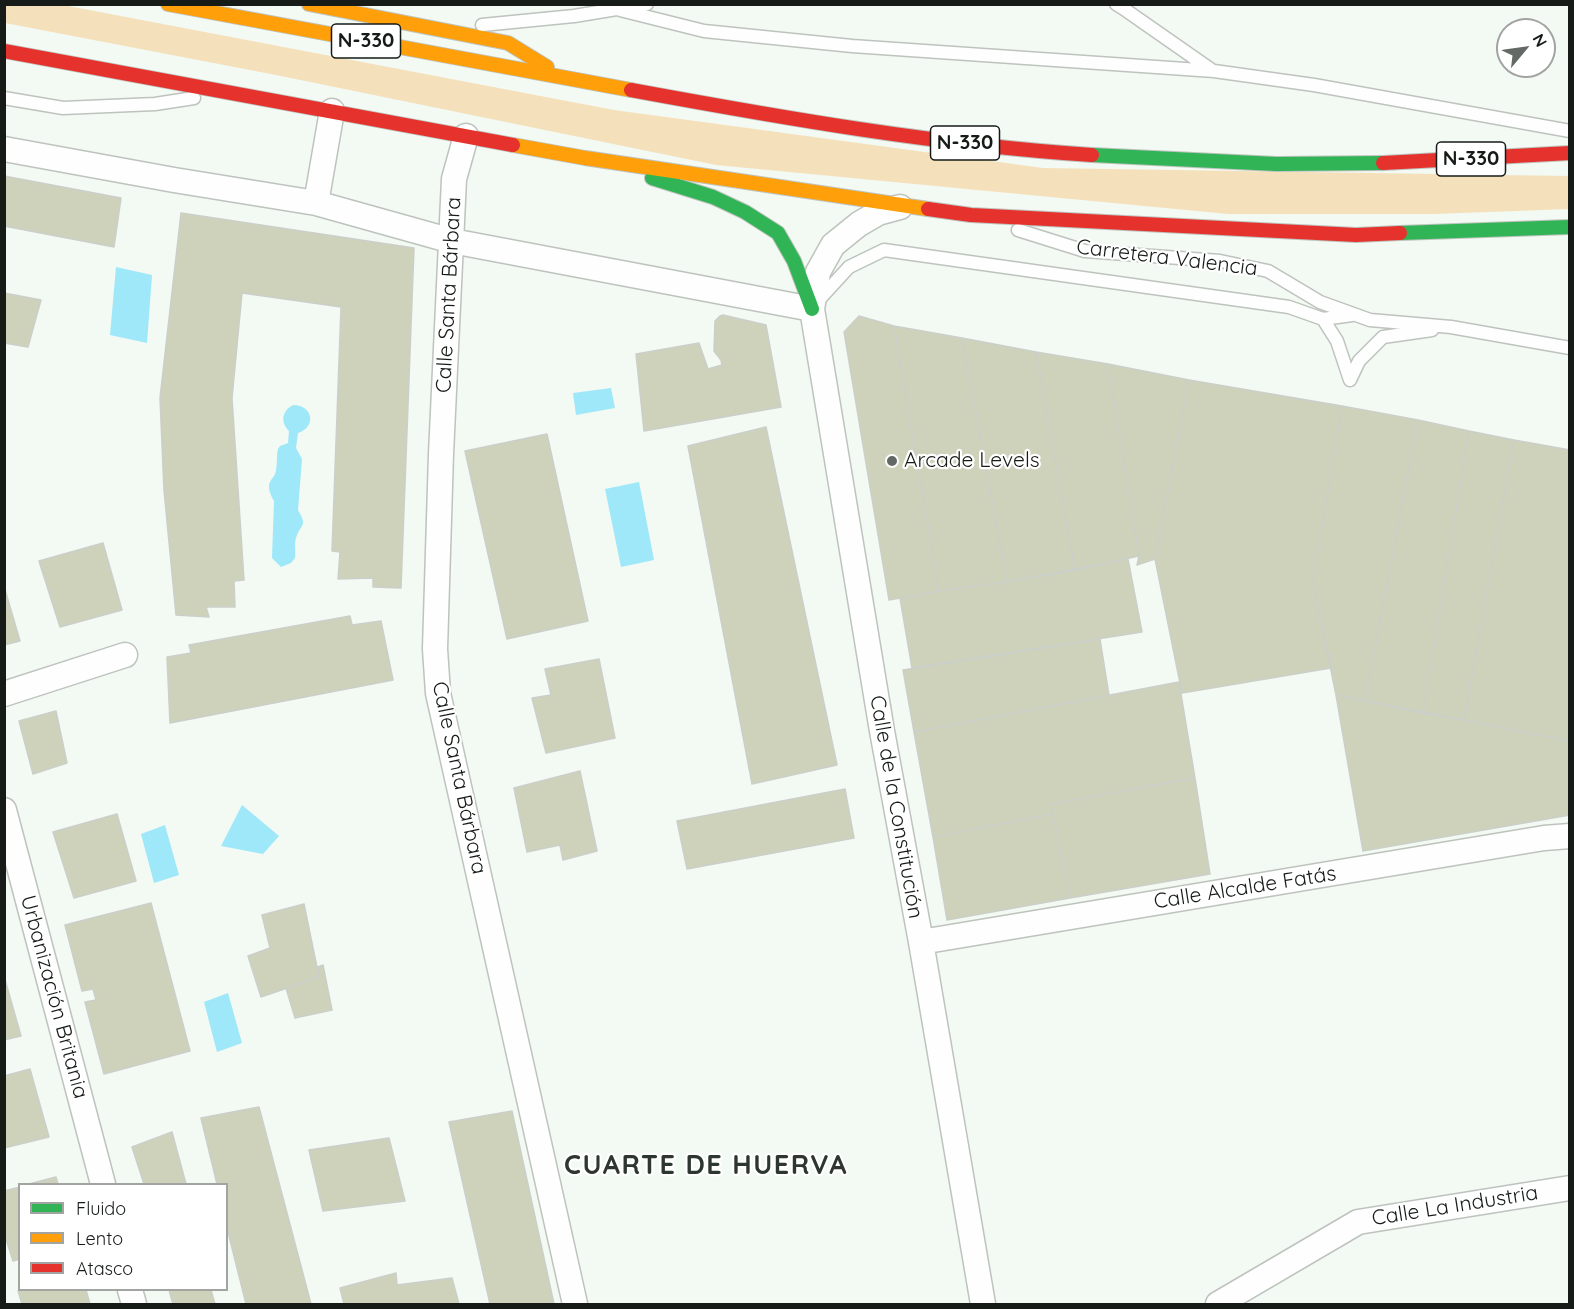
<!DOCTYPE html>
<meta charset="utf-8">
<style>
body{margin:0}
#map{position:relative;width:1574px;height:1309px;overflow:hidden;background:#f3f9f3;font-family:Quicksand,sans-serif}
canvas{display:block}
.frame{position:absolute;inset:0;border:6px solid #161b17;pointer-events:none}
.legend{position:absolute;left:18px;top:1183px;width:210px;height:108px;box-sizing:border-box;background:#fff;border:2px solid #a2a4a2;margin:0;padding:8px 10px;list-style:none;font-size:18px;color:#161b17}
.legend li{display:flex;align-items:center;gap:12px;height:30px}
.legend b{width:30px;border:2px solid #a2a4a2}
.north{position:absolute;left:1496px;top:18px;width:60px;height:60px;box-sizing:border-box;background:#fff;border:2px solid #a2a4a2;border-radius:50%;rotate:61deg;font-size:16px;font-weight:700;line-height:24px;text-align:center;color:#161b17}
.north::after{content:'';display:block;margin:auto;width:21px;height:27px;background:#636964;clip-path:polygon(50% 0,100% 100%,50% 72%,0 100%)}
</style>
<div id="map">
<canvas width="1574" height="1309"></canvas>
<div class="frame"></div>
<ul class="legend">
<li><b style="height:8px;background:#30b455"></b>Fluido</li>
<li><b style="height:8px;background:#ff9f0a"></b>Lento</li>
<li><b style="height:8px;background:#e5322d"></b>Atasco</li>
</ul>
<div class="north">N</div>
</div>
<script>
const ctx = document.querySelector('canvas').getContext('2d');
ctx.lineJoin = 'round';
function paint(path, color) {
  ctx.fillStyle = color;
  ctx.fill(path, 'evenodd');
}
function stroke(path, color, width, dash) {
  ctx.strokeStyle = color;
  ctx.lineWidth = width;
  ctx.lineCap = dash ? 'butt' : 'round';
  ctx.setLineDash(dash || []);
  ctx.stroke(path);
}
function write(font, color, halo, rows, align = 'center') {
  ctx.font = font + ' Quicksand,sans-serif';
  ctx.lineWidth = 4.5;
  ctx.setLineDash([]);
  ctx.textBaseline = 'middle';
  ctx.strokeStyle = halo;
  ctx.fillStyle = color;
  for (const [text, x, y, turn = 0] of rows) {
    ctx.save();
    ctx.translate(x, y);
    ctx.rotate((+turn || 0) * Math.PI / 180);
    ctx.textAlign = isNaN(turn) ? turn : align;
    if (halo) ctx.strokeText(text, 0, 0);
    ctx.fillText(text, 0, 0);
    ctx.restore();
  }
}
const green = new Path2D(`
 M4 5H63L614 110 1043 168 1569 176V209L1435 214H1228L716 165 276 75 5 23Z`);
const water = new Path2D(`
 M116 267 152 275 147 343 110 335Z
 M611 388 615 408 576 415 573 393Z
 M293 405C313 405 317 427 298 433L296 448 302 459 298 510C308 527 301 523 296 538 294 544 296 552 295 558L291 563 281 567 272 558 274 501C271 496 267 488 270 482 271 479 274 477 275 474 278 466 276 457 278 449L280 446 288 443 289 431C280 422 282 411 293 405Z
 M639 482 654 560 621 567 605 489Z
 M242 805 279 836 263 854 221 846Z
 M165 825 179 875 154 883 141 834Z
 M228 993 242 1043 217 1052 204 1002Z`);
const building = new Path2D(`
 M4 176 121 198 114 247 4 226Z
 M181 213 414 248 401 588 373 587V578L338 579 340 552 332 551 341 307 242 293 232 398 244 580 234 581 235 607H206L209 617 176 615 164 490 160 398Z
 M4 293 41 300 28 347 4 343Z
 M723 315 766 325 781 407 644 431 636 354 699 343 708 369 722 365 721 360 714 351 715 321 720 316Z
 M859 316 894 326 939 591 889 600 844 332Z
 M894 326 962 338 1007 582 939 591Z
 M962 338 1036 352 1075 570 1007 582Z
 M1036 352 1108 364 1139 556 1075 570Z
 M1108 364 1189 380 1155 559 1137 565 1139 556Z
 M1189 380 1342 406 1313 582 1331 668 1182 693 1155 559Z
 M1342 406 1418 420 1365 701 1336 695 1313 582Z
 M1418 420 1469 431 1423 713 1365 701Z
 M766 427 837 765 752 784 688 446Z
 M1469 431 1514 440 1464 720 1423 713Z
 M547 434 588 621 507 639 465 451Z
 M1514 440 1570 450V741L1464 720Z
 M103 543 122 610 60 627 39 561Z
 M1128 559 1142 632 912 668 900 598 939 591 1007 582Z
 M4 586 20 641 4 645Z
 M350 616 352 625 381 621 393 680 170 723 167 657 191 653 189 645Z
 M1100 639 1109 695 914 732 903 670Z
 M599 659 615 738 546 753 532 698 551 695 545 669Z
 M1179 682 1195 778 1051 804 1053 814 933 837 914 732Z
 M1336 695 1570 741V815L1363 851Z
 M56 711 67 763 33 774 19 721Z
 M580 771 597 851 563 860 560 845 527 852 514 788Z
 M1195 778 1210 874 1070 898 1051 804Z
 M845 789 854 838 687 869 677 821Z
 M117 814 136 881 74 898 53 832Z
 M1053 814 1070 898 947 920 933 837Z
 M151 903 190 1051 104 1074 85 1002 96 1000 93 989 82 991 65 925Z
 M304 904 319 977 261 997 248 956 270 948 262 915Z
 M323 965 332 1010 295 1018 286 988 319 977 318 967Z
 M4 976 21 1036 4 1040Z
 M30 1069 49 1137 4 1148V1076Z
 M259 1107 311 1304H246L226 1224V1184H217L201 1118Z
 M512 1111 554 1304H490L449 1122Z
 M172 1132 186 1184H144L132 1147Z
 M389 1138 405 1201 323 1211 309 1150Z
 M56 1177 58 1184H29Z
 M20 1187V1259L13 1261 4 1233V1191Z
 M396 1273 397 1285 452 1278 459 1304H344L340 1288Z
 M24 1290H86L90 1304H22L18 1291Z
 M169 1290H211L215 1304H173Z`);
const lane = new Path2D(`
 M1116 4 1127 11 1213 71
 M620 10 704 31 852 46 1214 71 1314 85 1570 131
 M482 25 574 16 647 4
 M4 98 63 108 155 104 194 98
 M1018 230 1085 251 1220 261 1268 271 1320 302 1370 320 1451 327 1570 348
 M816 303 849 267 884 250 1289 307 1323 319 1352 315
 M1323 319 1337 341 1350 380
 M1350 380 1359 361 1383 337 1432 330`);
const street = new Path2D(`
 M466 136 454 179 441 454 435 649 438 693 575 1304
 M4 149 174 180 316 203 452 241 812 309
 M316 203 332 111
 M900 207 878 213 859 224 833 245 818 272 812 309 882 731 921 942 983 1304
 M4 694 125 655
 M4 810 103 1184
 M921 942 1544 838 1570 836
 M130 1290 134 1304
 M1218 1304 1358 1222 1570 1188`);
const fast = new Path2D(`
 M1092 155 1276 164 1383 163
 M652 178 713 197 745 212 778 233 794 261 812 309
 M1400 233 1570 227`);
const slow = new Path2D(`
 M168 4 631 90
 M309 4 508 43 547 67
 M513 145 585 158 928 209`);
const jam = new Path2D(`
 M4 51 513 145
 M631 90C783 118 937 145 1092 155
 M1383 163 1570 153
 M928 209 971 215 1356 235 1400 233`);
const markers = [
 [892,461,6,"#636964"]
];
const shields = [
 [366,41,69],
 [965,143,69],
 [1471,159,69]
];
const shieldNames = [
 ["N-330",366,41],
 ["N-330",965,143],
 ["N-330",1471,159]
];
const streetNames = [
 ["Carretera Valencia",1167,258,7],
 ["Calle Santa Bárbara",449,295,-87],
 ["Calle Santa Bárbara",459,778,78],
 ["Calle de la Constitución",896,807,80],
 ["Calle Alcalde Fatás",1245,888,-9],
 ["Urbanización Britania",54,997,75],
 ["Calle La Industria",1455,1206,-9]
];
const poiNames = [
 ["Arcade Levels",904,461]
];
const districtNames = [
 ["CUARTE DE HUERVA",706,1166]
];
paint(green, '#f4e1bc');
paint(water, '#9fe8f9');
paint(building, '#ced2bb');
stroke(building, '#cbcfc9', 1.5);
stroke(lane, '#bec3be', 15);
stroke(street, '#bec3be', 27);
stroke(fast, '#bec3be', 16);
stroke(slow, '#bec3be', 16);
stroke(jam, '#bec3be', 16);
stroke(lane, '#fdfefd', 12);
stroke(street, '#fdfefd', 24);
stroke(fast, '#30b455', 14);
stroke(slow, '#ff9f0a', 14);
stroke(jam, '#e5322d', 14);
for (const [x, y, r, color] of markers) {
  const dot = new Path2D();
  dot.arc(x, y, r, 0, 2 * Math.PI);
  ctx.fillStyle = color;
  ctx.fill(dot);
  stroke(dot, '#fff', 2);
}
for (const [x, y, w] of shields) {
  const box = new Path2D();
  box.roundRect(x - w / 2, y - 17, w, 34, 4.5);
  ctx.fillStyle = '#fff';
  ctx.fill(box);
  stroke(box, '#161b17', 1.5);
}
write('bold 20px', '#161b17', null, shieldNames);
write('21px', '#161b17', '#fff', streetNames);
write('21px', '#161b17', '#fff', poiNames, 'left');
ctx.letterSpacing = '1.5px';
write('bold 27px', '#2e372f', '#fff', districtNames);
ctx.letterSpacing = '0px';
</script>
